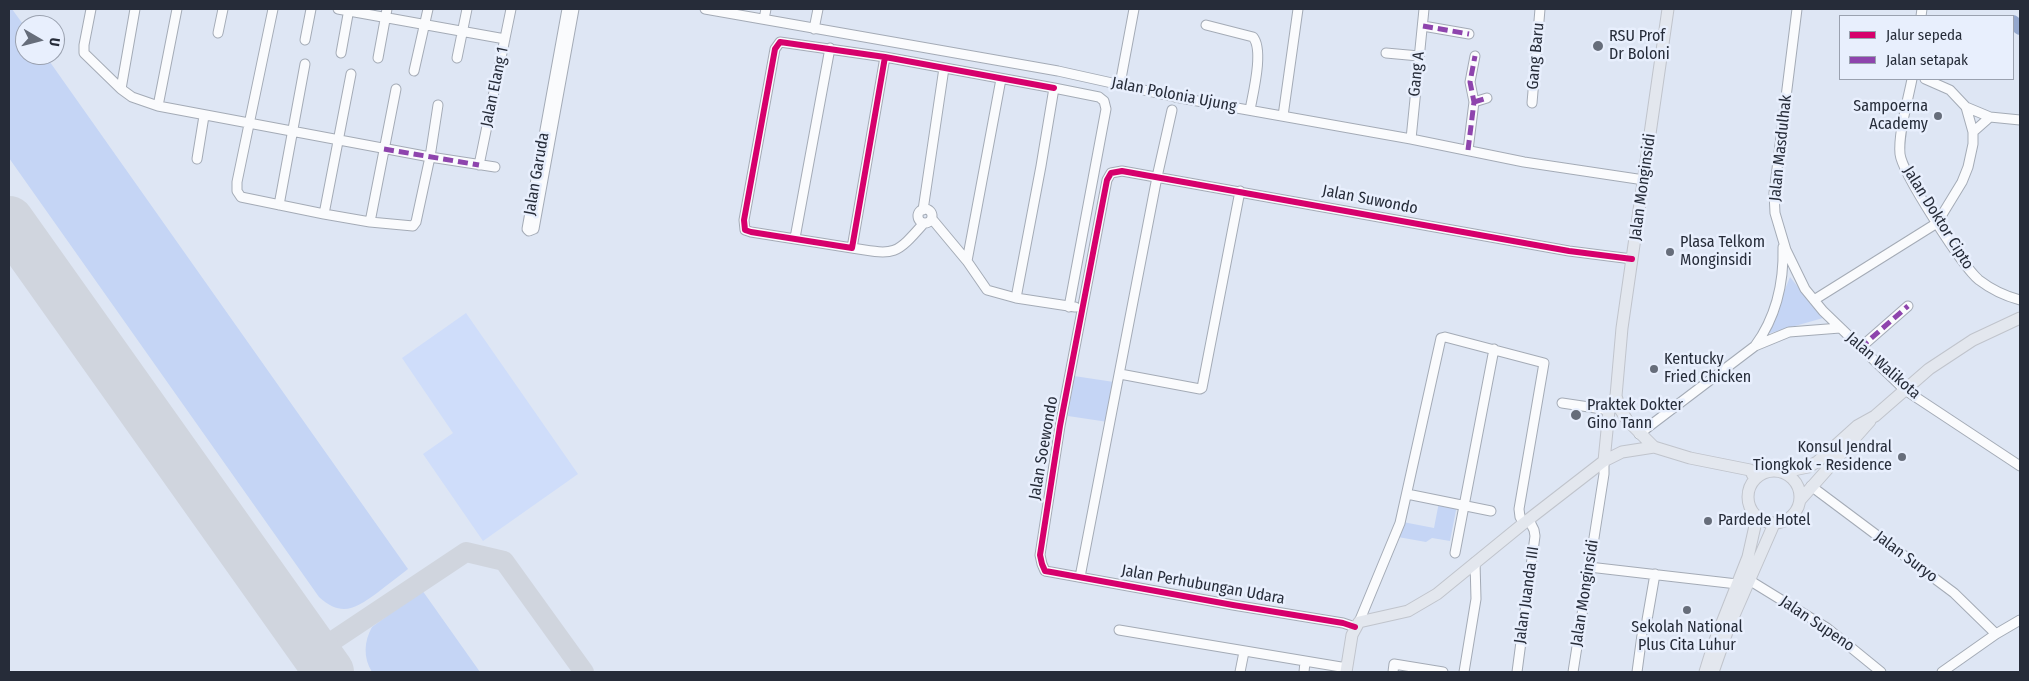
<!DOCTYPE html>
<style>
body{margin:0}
#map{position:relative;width:2029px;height:681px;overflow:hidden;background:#dee6f4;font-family:"Fira Sans Condensed",sans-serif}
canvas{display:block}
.frame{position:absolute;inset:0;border:10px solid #262c39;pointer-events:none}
.legend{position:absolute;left:1839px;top:15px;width:175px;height:65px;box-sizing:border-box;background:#e8effd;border:1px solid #9aa1af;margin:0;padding:6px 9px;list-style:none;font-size:15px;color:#262c39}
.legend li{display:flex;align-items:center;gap:10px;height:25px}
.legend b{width:25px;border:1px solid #9aa1af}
.north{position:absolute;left:15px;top:15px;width:50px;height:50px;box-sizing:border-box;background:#e8effd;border:1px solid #9aa1af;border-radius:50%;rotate:98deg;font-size:14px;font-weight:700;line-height:20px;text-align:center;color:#262c39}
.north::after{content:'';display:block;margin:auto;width:18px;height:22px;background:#666d7a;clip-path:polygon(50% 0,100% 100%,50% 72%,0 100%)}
</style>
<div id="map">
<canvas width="2029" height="681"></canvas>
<div class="frame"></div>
<ul class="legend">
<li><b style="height:6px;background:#d6006c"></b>Jalur sepeda</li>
<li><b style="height:6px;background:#8e44ad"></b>Jalan setapak</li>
</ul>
<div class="north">U</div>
</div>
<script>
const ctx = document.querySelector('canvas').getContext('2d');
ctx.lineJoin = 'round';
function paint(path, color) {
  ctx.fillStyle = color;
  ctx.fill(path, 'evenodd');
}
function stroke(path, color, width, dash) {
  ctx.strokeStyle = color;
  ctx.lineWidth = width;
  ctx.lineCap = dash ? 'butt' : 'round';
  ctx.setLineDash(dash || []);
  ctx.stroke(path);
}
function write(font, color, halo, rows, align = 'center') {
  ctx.font = font + ' "Fira Sans Condensed",sans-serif';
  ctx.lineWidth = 5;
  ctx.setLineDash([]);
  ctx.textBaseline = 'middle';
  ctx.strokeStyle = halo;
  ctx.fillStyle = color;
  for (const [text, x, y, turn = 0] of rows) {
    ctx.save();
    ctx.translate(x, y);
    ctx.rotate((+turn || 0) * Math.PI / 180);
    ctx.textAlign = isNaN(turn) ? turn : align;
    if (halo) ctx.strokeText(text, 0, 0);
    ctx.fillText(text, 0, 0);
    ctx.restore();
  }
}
const built = new Path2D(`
 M466 313 578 474 483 541 423 454 453 433 402 358Z`);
const green = new Path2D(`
 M9 9H12L25 27V55H45L408 569C398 577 387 585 377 593 356 608 342 618 319 597L9 158Z
 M1790 277 1823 318 1767 334Z
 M1074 376 1114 382 1108 422 1068 416Z
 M1439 502 1457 505 1450 541 1432 538 1426 542 1398 537 1403 522 1434 528Z
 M422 590 480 672H372C363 658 364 641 372 627Z`);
const river = new Path2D(`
 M2013 22 2020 28`);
const taxiway = new Path2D(`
 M334 640 466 552 504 561 584 672`);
const runway = new Path2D(`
 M9 221 329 672`);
const minor = new Path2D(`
 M91 9 84 45V53L121 89
 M135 9 121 89 132 97 158 106
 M177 9 158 106 430 157 495 167
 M273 9 237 182V191L241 197 324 214 370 222 413 226 416 222 430 157 438 105
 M338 9 505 39
 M567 9 527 229 529 231 534 229 574 9
 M705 9 1058 71 1175 97 1411 139 1524 162 1644 180
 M1797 9 1774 193 1775 213 1786 250 1805 289 1823 311 1905 390 2020 466
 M1921 16 1922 9
 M764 19 766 9
 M1206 25 1253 37C1264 50 1253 93 1250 110
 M1423 26 1469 34
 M814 29 818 9
 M218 33 223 9
 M305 40 311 9
 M341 53 349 9
 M1386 53 1419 56
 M885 57 852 248 751 232 745 230 744 220 775 49 780 42 885 57 1054 88
 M378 58 387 9
 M457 58 467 9
 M414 71 428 9
 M1912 79C1908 100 1898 134 1900 154 1902 173 1963 267 1979 280 1992 290 2005 296 2020 300
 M1120 84 1134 9
 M1474 102 1487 98
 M1532 103 1540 9
 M1966 107 1990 117 2020 120
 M1283 116 1298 9
 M1973 132 1990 117
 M1411 139 1424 9
 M1468 150 1474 102 1470 82 1475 56
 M197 159 204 116
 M479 165 511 9
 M279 205 305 64
 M918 216a7 7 0 1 1 14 0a7 7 0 1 1-14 0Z
 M923 210 944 68
 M324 214 351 74
 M932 219 967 261 987 290 1016 298 1075 307
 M370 222 396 89
 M795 238 830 48
 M852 248C895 255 895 256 924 223
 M967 261 1001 79
 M1016 298 1041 166 1054 88 1099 97 1104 101 1106 109 1069 307
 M1814 300 1937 223 1962 182 1968 167 1973 144V132L1966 107 1950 90 1925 79
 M1755 346C1776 317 1784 282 1783 247
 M1860 348 1908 306
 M1120 374 1200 389 1202 388 1240 191
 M1562 403 1609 410
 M1639 434 1755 346 1789 332 1840 328
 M1811 486 1954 593 1996 634
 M1407 494 1491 511
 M1455 553 1494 349
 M1589 567 1737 584
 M1080 577 1157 177 1172 110
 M1749 580 1827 628 1881 672
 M1647 620 1655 574
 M1359 622 1400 523 1441 338 1445 337 1544 363 1519 509 1520 517 1524 523
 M1355 627 1343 623 1233 605 1051 572 1045 571 1042 564 1040 555 1060 426 1102 206 1107 180 1111 173 1122 171 1569 251 1632 259
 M1119 630 1347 668
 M1240 672 1244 652
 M1304 672 1305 662
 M1393 672 1394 664 1443 672
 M1464 672 1476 599 1475 562
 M1517 672 1535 536 1534 530 1529 520
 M1573 672 1604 474V461
 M1637 672 1642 635
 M1942 672 1996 634 2020 620`);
const major = new Path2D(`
 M1668 9 1622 328 1616 396 1620 409 1627 420 1654 447 1690 458 1750 470 1755 479
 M1604 461 1609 410 1616 396
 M1748 497a26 26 0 1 1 52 0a26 26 0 1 1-52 0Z
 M1784 472 1808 467 1817 462 1857 426 1875 416 1929 369 1973 340 2020 318
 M1801 499 1870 421
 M1346 672 1352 635 1359 622 1408 611 1437 594 1524 523 1604 461 1622 452 1654 447
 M1705 672 1714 643 1748 557 1757 517
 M1713 672 1728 629 1774 524`);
const quiet = new Path2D(`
 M1423 26 1469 34
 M1474 102 1487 98
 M384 149 479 165
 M1468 150 1474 102 1470 82 1475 56
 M1860 348 1908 306`);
const cycleway = new Path2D(`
 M885 57 852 248 751 232 745 230 744 220 775 49 780 42 885 57 1054 88
 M1355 627 1343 623 1233 605 1051 572 1045 571 1042 564 1040 555 1060 426 1102 206 1107 180 1111 173 1122 171 1569 251 1632 259`);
const markers = [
 [1598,46,6,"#666d7a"],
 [1938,116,5,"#666d7a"],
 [1670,252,5,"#666d7a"],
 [1654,369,5,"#666d7a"],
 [1576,415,6,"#666d7a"],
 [1902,457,5,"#666d7a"],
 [1708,521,5,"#666d7a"],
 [1687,610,5,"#666d7a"]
];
const poiNames = [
 ["RSU Prof",1609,37],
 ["Dr Boloni",1609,55],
 ["Sampoerna",1928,107,"right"],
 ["Academy",1928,125,"right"],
 ["Plasa Telkom",1680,243],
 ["Monginsidi",1680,261],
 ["Kentucky",1664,360],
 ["Fried Chicken",1664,378],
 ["Praktek Dokter",1587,406],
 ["Gino Tann",1587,424],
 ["Konsul Jendral",1892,448,"right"],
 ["Tiongkok - Residence",1892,466,"right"],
 ["Pardede Hotel",1718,521],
 ["Sekolah National",1687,628,"center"],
 ["Plus Cita Luhur",1687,646,"center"]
];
const streetNames = [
 ["Gang Baru",1536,56,-85],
 ["Gang A",1417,74,-84],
 ["Jalan Elang 1",495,87,-78],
 ["Jalan Polonia Ujung",1174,95,11],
 ["Jalan Masdulhak",1781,148,-84],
 ["Jalan Garuda",537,174,-80],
 ["Jalan Monginsidi",1643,187,-82],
 ["Jalan Suwondo",1370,200,11],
 ["Jalan Doktor Cipto",1938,218,58],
 ["Jalan Walikota",1883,366,41],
 ["Jalan Soewondo",1044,448,-80],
 ["Jalan Suryo",1906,557,37],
 ["Jalan Perhubungan Udara",1203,585,10],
 ["Jalan Monginsidi",1585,593,-81],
 ["Jalan Juanda III",1527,595,-82],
 ["Jalan Supeno",1817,624,34]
];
paint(built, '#cfddfa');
paint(green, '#c5d5f5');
stroke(river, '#94a7cd', 14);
stroke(taxiway, '#d0d5de', 20);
stroke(runway, '#d0d5de', 50);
stroke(minor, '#a4abb6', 11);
stroke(major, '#c0c4cc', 13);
stroke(minor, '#fafbfd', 9);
stroke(major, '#e3e7ee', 11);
stroke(quiet, '#8e44ad', 5, [10, 5]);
stroke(cycleway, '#d6006c', 6);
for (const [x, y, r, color] of markers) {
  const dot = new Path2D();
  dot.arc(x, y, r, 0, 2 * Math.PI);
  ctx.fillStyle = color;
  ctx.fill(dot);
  stroke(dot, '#e8effd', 2);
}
write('16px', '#262c39', '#e8effd', poiNames, 'left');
write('16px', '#262c39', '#e8effd', streetNames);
</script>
